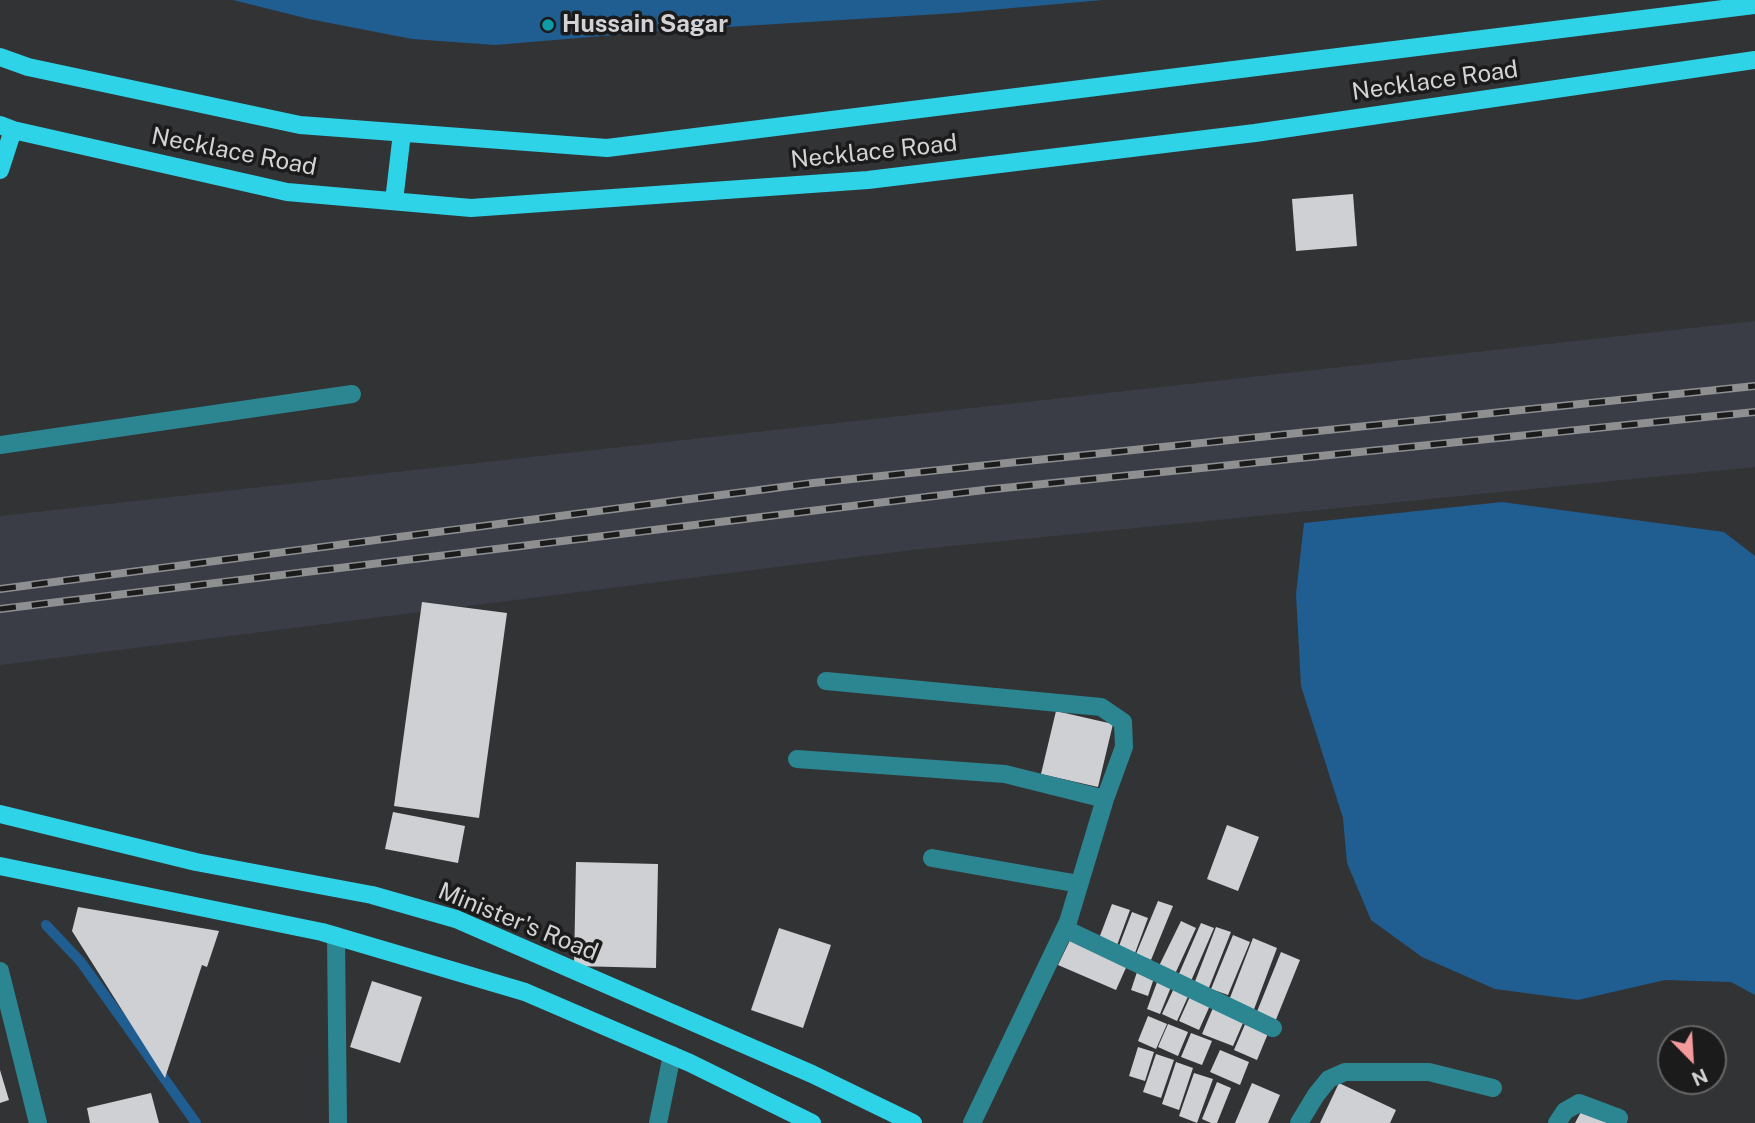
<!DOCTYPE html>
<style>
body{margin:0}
#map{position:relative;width:1755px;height:1123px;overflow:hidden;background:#323335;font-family:"Public Sans",sans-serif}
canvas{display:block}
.north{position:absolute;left:1657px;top:1025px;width:70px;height:70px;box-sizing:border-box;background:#1b1b1c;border:2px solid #656566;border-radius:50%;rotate:156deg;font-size:19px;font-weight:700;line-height:28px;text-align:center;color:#d3d3d5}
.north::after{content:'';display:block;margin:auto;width:24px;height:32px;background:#f59b9c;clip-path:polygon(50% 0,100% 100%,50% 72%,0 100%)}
</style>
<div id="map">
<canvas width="1755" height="1123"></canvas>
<div class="north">N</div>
</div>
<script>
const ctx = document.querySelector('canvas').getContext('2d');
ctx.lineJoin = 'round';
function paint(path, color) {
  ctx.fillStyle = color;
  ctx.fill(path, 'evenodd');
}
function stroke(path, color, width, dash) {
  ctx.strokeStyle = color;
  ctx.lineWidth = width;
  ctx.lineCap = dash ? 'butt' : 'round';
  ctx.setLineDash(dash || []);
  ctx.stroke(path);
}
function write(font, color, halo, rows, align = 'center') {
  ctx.font = font + ' "Public Sans",sans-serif';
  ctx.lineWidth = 7;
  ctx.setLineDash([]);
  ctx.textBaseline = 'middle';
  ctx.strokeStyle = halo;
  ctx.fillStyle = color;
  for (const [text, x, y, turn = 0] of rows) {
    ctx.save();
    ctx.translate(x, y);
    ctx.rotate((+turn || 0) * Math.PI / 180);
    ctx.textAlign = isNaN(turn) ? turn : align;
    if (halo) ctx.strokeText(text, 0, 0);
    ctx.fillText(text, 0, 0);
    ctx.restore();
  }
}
const built = new Path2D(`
 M1755 321V467L912 550 0 665V516Z`);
const water = new Path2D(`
 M233 0H1103L956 13 662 31 495 45 412 39 309 19Z
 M1502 502 1724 532 1755 556V995L1731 982 1665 980 1578 1000 1495 989 1422 957 1371 920 1347 863 1343 818 1301 686 1296 594 1304 523Z`);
const stream = new Path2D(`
 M46 925 81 962 196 1123`);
const building = new Path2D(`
 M1353 194 1357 246 1296 251 1292 199Z
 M422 602 507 613 479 818 394 806Z
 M1056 711 1113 724 1098 787 1041 774Z
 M393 812 465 826 458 863 385 849Z
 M1227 825 1259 837 1238 891 1207 879Z
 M576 862 658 864 656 968 574 966Z
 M1158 901 1173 906 1151 960 1136 954Z
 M1112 904 1130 910 1116 948 1098 941Z
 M78 907 219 931 207 967 202 965 165 1078 72 931Z
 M1132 912 1148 918 1135 953 1119 946Z
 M1181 921 1196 928 1175 974 1159 966Z
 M1201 923 1214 928 1191 981 1178 976Z
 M1216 927 1231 932 1208 990 1194 984Z
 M779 928 831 945 803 1028 751 1010Z
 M1233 935 1250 942 1228 995 1211 989Z
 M1072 936 1129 961 1116 990 1058 965Z
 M1253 938 1277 948 1253 1012 1228 1003Z
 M1281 952 1300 960 1275 1022 1256 1014Z
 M1138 969 1155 975 1148 996 1131 990Z
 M1159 977 1173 982 1160 1014 1147 1009Z
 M372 981 422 997 400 1063 350 1047Z
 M1175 986 1190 992 1177 1021 1162 1014Z
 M1192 992 1212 1001 1199 1030 1179 1021Z
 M1215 1003 1246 1016 1233 1046 1202 1034Z
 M1148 1016 1167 1024 1156 1049 1138 1041Z
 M1246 1022 1269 1031 1257 1060 1234 1050Z
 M1168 1024 1188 1032 1178 1056 1158 1047Z
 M1191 1033 1212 1041 1202 1065 1181 1057Z
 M1138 1047 1154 1052 1145 1081 1129 1076Z
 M1220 1050 1249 1062 1240 1085 1210 1072Z
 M1156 1054 1174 1060 1161 1098 1143 1092Z
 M1176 1062 1193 1068 1179 1110 1162 1104Z
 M0 1070 9 1100 0 1103Z
 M1194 1073 1213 1079 1197 1123 1179 1116Z
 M1217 1082 1231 1088 1217 1123H1211L1202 1119Z
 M1252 1083 1280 1095 1268 1123H1235Z
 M1339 1083 1396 1110 1390 1123H1320Z
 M151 1093 159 1123H90L87 1108Z
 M1582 1110 1608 1123H1575Z`);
const minor = new Path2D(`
 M0 445 352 394
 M826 681 1101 707 1123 722 1124 747 1105 799 1068 922 972 1123
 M797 759 1005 774 1105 799
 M932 858 1079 884
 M1065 929 1273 1028
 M336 936 338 1123
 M0 971 38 1123
 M658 1123 672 1055
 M1299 1123 1316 1095 1329 1079 1345 1072H1429L1493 1088
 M1557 1123 1565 1111 1579 1103 1619 1118`);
const major = new Path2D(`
 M0 57 28 67 300 125 607 148 1755 5
 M0 125 13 130 287 192 471 208 868 180 1255 133 1755 60
 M0 170 13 130
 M394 201 402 133
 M0 814 196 862 372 895 456 919 812 1074 913 1123
 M0 866 322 932 525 992 690 1063 812 1123`);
const rail = new Path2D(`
 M0 589 813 483 1755 386
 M0 609 984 490 1755 412`);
const markers = [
 [548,25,7,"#0f9aa8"]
];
const poiNames = [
 ["Hussain Sagar",562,25]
];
const streetNames = [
 ["Necklace Road",1435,81,-8],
 ["Necklace Road",234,152,11],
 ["Necklace Road",874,152,-6],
 ["Minister's Road",518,922,22]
];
paint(built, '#3a3d45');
paint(water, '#205d90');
stroke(stream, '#205d90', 10);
paint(building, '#cfd0d3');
stroke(minor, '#2b8692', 18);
stroke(major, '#2fd3e7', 18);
stroke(rail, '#8e8f91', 8);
stroke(rail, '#1b1b1c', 5, [16]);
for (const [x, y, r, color] of markers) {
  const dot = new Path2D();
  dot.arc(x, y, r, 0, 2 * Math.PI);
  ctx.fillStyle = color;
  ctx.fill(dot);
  stroke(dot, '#1b1b1c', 2.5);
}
write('bold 24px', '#d3d3d5', '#1b1b1c', poiNames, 'left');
write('24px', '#d3d3d5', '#1b1b1c', streetNames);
</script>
